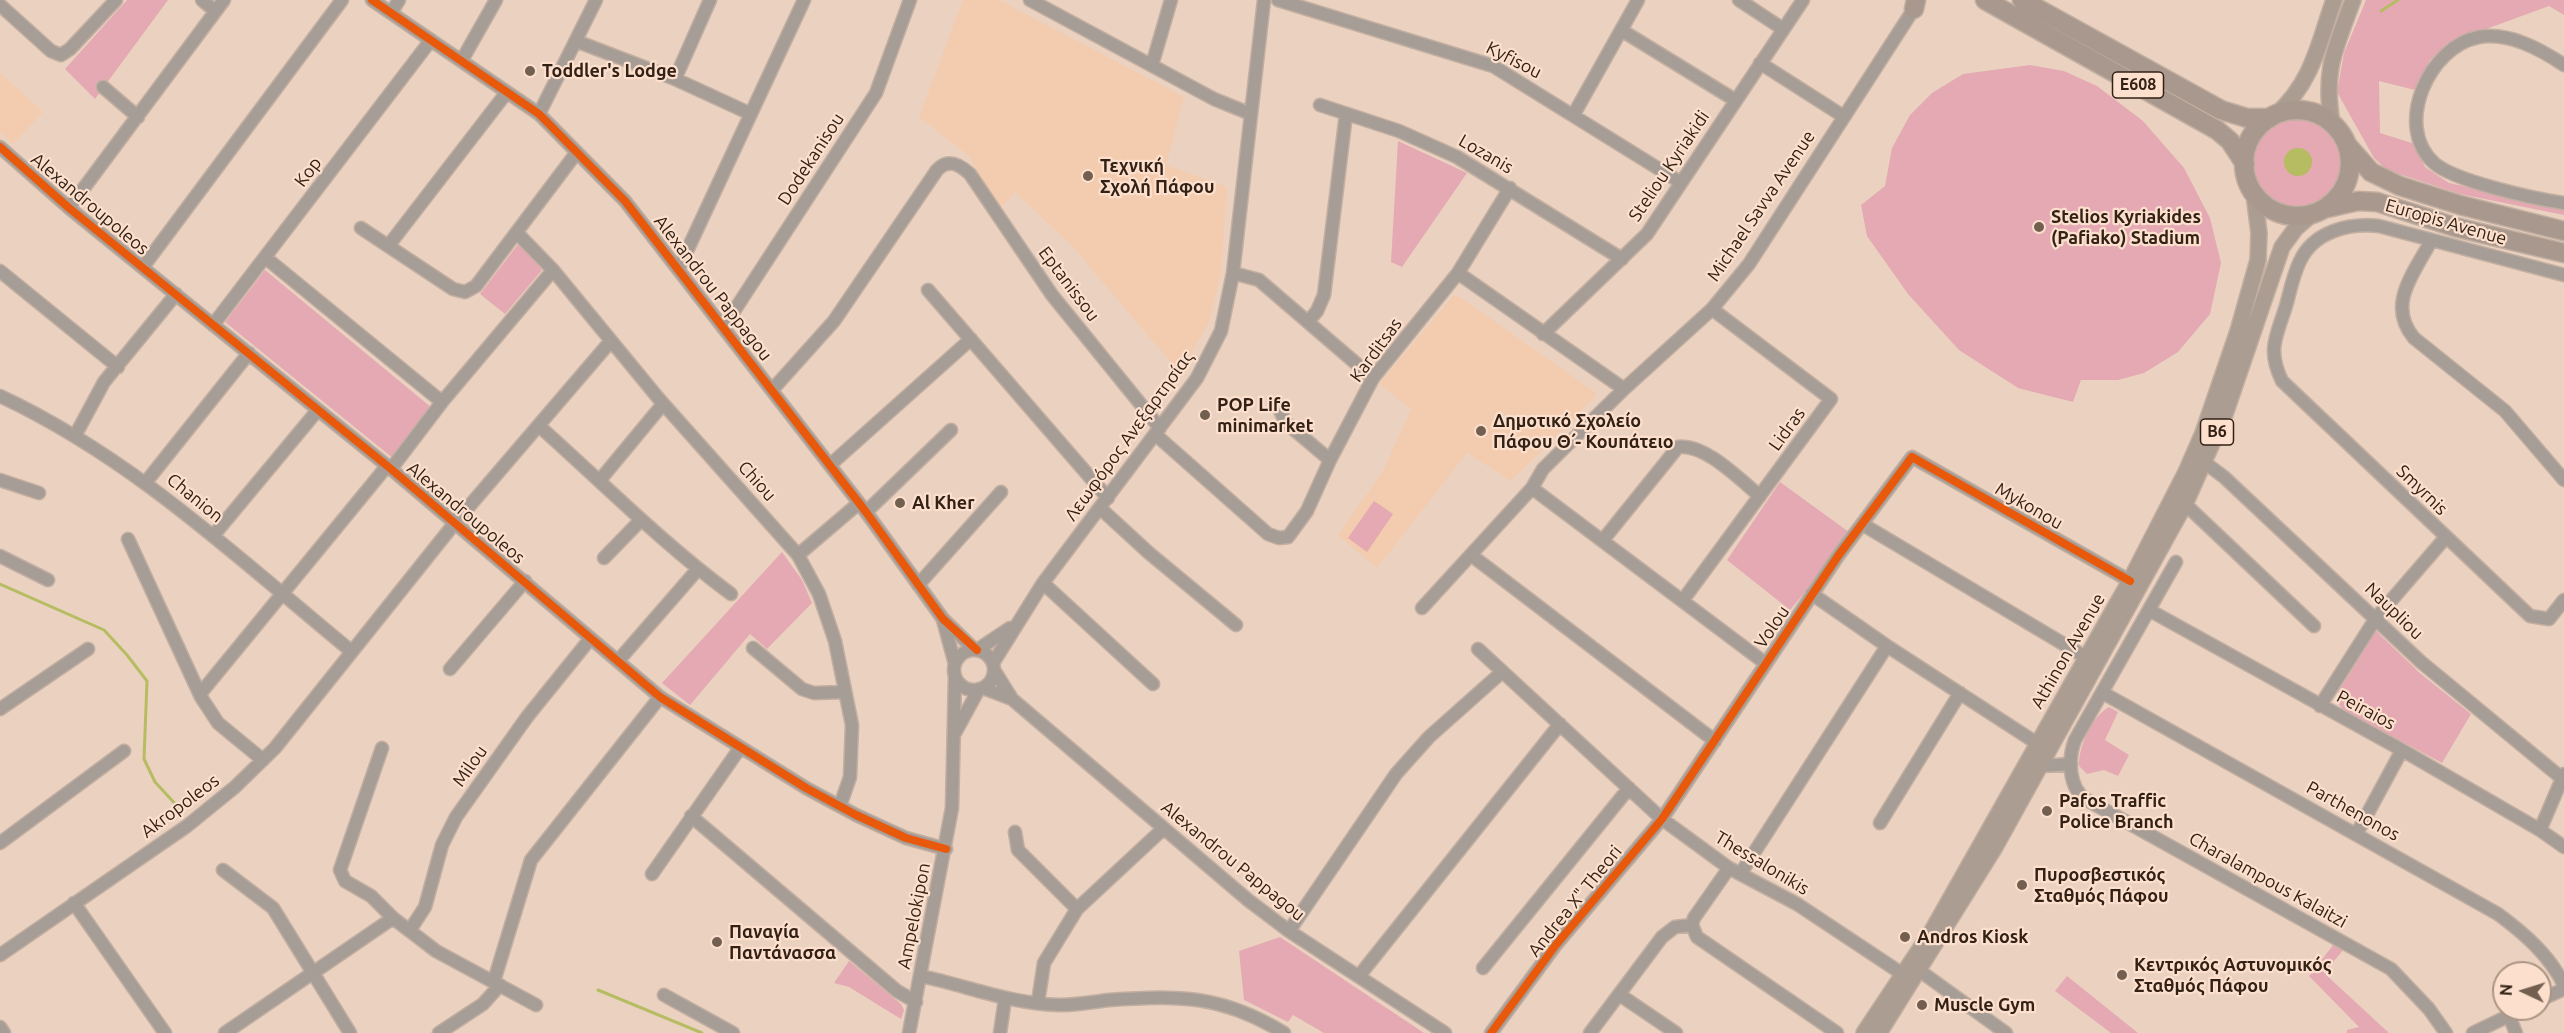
<!DOCTYPE html>
<meta charset="utf-8">
<style>
body{margin:0}
#map{position:relative;width:2564px;height:1033px;overflow:hidden;background:#ebd2c0;font-family:Ubuntu,sans-serif}
canvas{display:block}
.north{position:absolute;left:2492px;top:961px;width:60px;height:60px;box-sizing:border-box;background:#fce0cd;border:2px solid #ab9483;border-radius:50%;rotate:274deg;font-size:16px;font-weight:700;line-height:24px;text-align:center;color:#322114}
.north::after{content:'';display:block;margin:auto;width:21px;height:27px;background:#735f50;clip-path:polygon(50% 0,100% 100%,50% 72%,0 100%)}
</style>
<div id="map">
<canvas width="2564" height="1033"></canvas>
<div class="north">N</div>
</div>
<script>
const ctx = document.querySelector('canvas').getContext('2d');
ctx.lineJoin = 'round';
function paint(path, color) {
  ctx.fillStyle = color;
  ctx.fill(path, 'evenodd');
}
function stroke(path, color, width, dash) {
  ctx.strokeStyle = color;
  ctx.lineWidth = width;
  ctx.lineCap = dash ? 'butt' : 'round';
  ctx.setLineDash(dash || []);
  ctx.stroke(path);
}
function write(font, color, halo, rows, align = 'center') {
  ctx.font = font + ' Ubuntu,sans-serif';
  ctx.lineWidth = 4.5;
  ctx.setLineDash([]);
  ctx.textBaseline = 'middle';
  ctx.strokeStyle = halo;
  ctx.fillStyle = color;
  for (const [text, x, y, turn = 0] of rows) {
    ctx.save();
    ctx.translate(x, y);
    ctx.rotate((+turn || 0) * Math.PI / 180);
    ctx.textAlign = isNaN(turn) ? turn : align;
    if (halo) ctx.strokeText(text, 0, 0);
    ctx.fillText(text, 0, 0);
    ctx.restore();
  }
}
const built = new Path2D(`
 M963 0H999L1184 97 1166 165 1227 187 1221 274 1209 322 1180 373 1071 245 1015 192 999 210 969 156 919 117Z
 M0 73 43 112 13 144 0 132Z
 M1453 296 1460 297 1596 393 1594 398 1511 481 1467 453 1377 568 1338 535 1383 471 1411 409 1379 384Z`);
const green = new Path2D(`
 M127 0H168L95 99 65 69Z
 M2366 0H2564V15L2549 6 2448 43 2430 60 2415 90 2379 81 2380 133 2415 144 2425 167 2449 183 2564 207V215L2460 194 2387 170 2374 158 2337 92 2344 53Z
 M2030 65 2064 71 2097 86 2143 121 2184 168 2210 218 2221 263 2210 314 2178 352 2144 373 2118 380H2081L2073 402 2018 388 1959 350 1908 294 1867 236 1861 205 1885 186 1892 148 1910 115 1932 93 1963 74Z
 M2252 162a45 45 0 1 1 90 0a45 45 0 1 1-90 0Z
 M1398 141 1467 173 1402 267 1391 262Z
 M519 243 542 270 505 314 480 294Z
 M265 270 432 408 394 459 225 322Z
 M1780 482 1853 535 1790 610 1727 560Z
 M1374 501 1393 514 1367 552 1348 538Z
 M782 552 802 580 812 603 767 649 750 634 690 705 662 683Z
 M2376 631 2421 674 2471 714 2442 763 2343 710 2338 703V692Z
 M2109 707 2118 712 2105 740 2129 755 2118 776 2104 770 2087 774 2079 766C2078 748 2092 716 2109 707Z
 M1280 937 1424 1033H1324L1293 1015 1288 1022 1244 1000 1239 951Z
 M2334 944 2344 949 2324 973 2389 1033H2347V1030L2359 1027 2309 976Z
 M849 961 901 1004 904 1010 901 1019 849 987 834 983Z
 M2067 976 2138 1033H2111L2055 991Z`);
const water = new Path2D(`
 M2284 162a14 14 0 1 1 28 0a14 14 0 1 1-28 0Z`);
const stream = new Path2D(`
 M2381 11 2398 0
 M0 584 104 630 127 655 147 681 144 759 155 782 179 808
 M598 990 702 1033`);
const minor = new Path2D(`
 M202 0 215 11
 M372 0 539 114 625 201 866 512 943 619 975 650
 M1030 0 1214 99 1251 114
 M1278 0 1493 66 1680 182
 M1739 0 1783 29
 M0 5 51 51 61 55 70 49 116 0
 M391 13 399 0
 M1621 30 1735 100
 M576 41 675 79 751 114
 M462 60 496 0
 M1760 63 1843 116
 M1152 65 1171 0
 M2564 65C2540 49 2509 32 2479 37 2429 46 2393 126 2434 163 2454 181 2535 199 2564 203
 M675 79 710 0
 M103 87 138 117
 M1320 105 1399 131 1457 157 1622 259
 M539 114 596 0
 M1574 114 1638 0
 M0 147 69 208 391 469 660 697 806 788 856 815 906 838 946 849
 M69 208 224 0
 M361 228 453 289 465 292 476 286 577 152
 M517 233 553 270 659 399 798 555 819 594 835 641 852 725 850 777 840 806
 M2431 241C2414 273 2386 305 2414 338L2505 411 2564 480
 M389 245 507 92
 M266 258 442 402
 M143 267 342 0
 M679 268 804 0
 M0 271 118 367
 M1233 273 1259 280 1373 378
 M1458 273 1624 389
 M2564 275 2379 226C2349 223 2314 231 2300 261 2293 275 2290 292 2286 306 2276 337 2267 350 2282 381L2530 616 2549 619 2564 600
 M928 290 1108 498
 M1308 322 1317 311 1324 295 1346 114
 M213 325 431 40
 M723 328 876 93 910 0
 M1543 334 1647 234 1803 0
 M773 389 834 321 937 170C948 158 959 164 970 174L1052 295 1160 428
 M0 396C133 458 239 559 351 651
 M1277 403 1285 422 1330 460
 M539 426C603 483 662 543 731 594
 M76 434 104 382 176 294
 M1156 435 1268 534 1279 538 1288 537 1307 511 1330 460 1373 378 1458 273 1510 188
 M2204 462 2224 477 2421 662 2564 780
 M830 465 971 339
 M391 469 442 402 553 270
 M0 480 39 493
 M600 480 663 404
 M146 482 249 353
 M1532 488 1765 663
 M2185 504 2314 626
 M1100 508 1149 553 1236 625
 M866 512 951 430
 M1862 524 2087 658
 M213 536 317 411
 M128 539 201 697 218 723 263 760
 M1603 540 1678 447C1705 443 1740 480 1760 496
 M798 555 859 503
 M1471 555 1715 741
 M0 556 48 580
 M604 558 640 521
 M2176 562 2075 740C2068 758 2068 789 2087 800L2391 969 2429 1009 2446 1033
 M1043 583 1153 684
 M918 585 1001 492
 M1812 594 1887 646 2038 744
 M1683 600 1831 399 1712 309
 M1422 608 1532 488 1543 469 1624 389 1712 309 1749 264 1917 4
 M2149 610 2402 750 2540 830 2564 847
 M943 620 955 664
 M753 648 802 689 814 693 845 692
 M1478 649 1662 819 1729 868 1797 904 1904 975
 M977 650 1010 628
 M954 670a20 20 0 1 1 40 0a20 20 0 1 1-40 0Z
 M618 661 698 569
 M993 663 1043 583 1197 378 1221 331 1233 273 1264 0
 M450 669 525 581
 M994 670 1012 699 1248 900 1289 931 1445 1033
 M983 688 1012 699
 M2103 693 2498 914C2525 934 2549 955 2564 985
 M200 694 387 466
 M2320 706 2376 618 2446 537
 M0 709 88 649
 M955 733 979 689
 M382 748 340 870 345 881 371 896 393 918 436 951 536 1005
 M2041 766 2071 764
 M691 816 897 991 916 1002
 M1880 823 1960 693
 M2540 830 2564 774
 M1015 832 1018 850 1077 909
 M2357 833 2402 750
 M0 843 124 751
 M1729 868 1694 918 1692 925 1697 937 1837 1033
 M223 870 273 908 350 1033
 M1741 873 1887 646
 M652 874 740 748
 M74 903 165 1033
 M410 930 425 907 442 845 456 817 527 717 590 639
 M1289 931 1396 774 1429 737 1502 672
 M0 955 187 826 235 787 275 748 454 524 610 342
 M1483 968 1629 788
 M1920 971 2006 1033
 M921 976C968 986 1011 1004 1059 1005 1076 1005 1093 1002 1109 1000 1180 995 1222 995 1284 1033
 M1359 976 1560 724
 M494 981 531 860 660 697
 M664 995 733 1033
 M1620 995 1676 1033
 M2540 1000 2564 989
 M1038 1002 1044 963 1077 909 1163 829
 M2509 1016 2516 1033
 M0 1027 4 1033
 M225 1033 393 918
 M439 1033 483 1004 500 985
 M909 1033 952 808 955 676
 M1000 1033 1005 999
 M1491 1033 1555 946 1662 819 1838 556 1912 457 2130 581
 M1590 1033 1662 937 1675 927 1692 925
 M2473 1033 2523 1009`);
const major = new Path2D(`
 M2276 115C2313 81 2318 45 2334 0
 M2332 123C2323 70 2335 49 2353 0
 M1864 1033 1932 931 2130 581 2186 472 2203 433 2238 331 2258 260 2259 233 2254 194
 M1879 1033 1995 847 2185 504 2225 414 2282 247 2296 228 2311 215`);
const highway = new Path2D(`
 M1985 0 2217 130 2230 141 2245 164
 M2022 0 2221 110 2247 118H2270
 M1914 9 1916 0
 M2244 163a53 53 0 1 1 106 0a53 53 0 1 1-106 0Z
 M2348 146 2371 172 2400 186 2460 205 2564 231
 M2327 208 2358 201 2377 202 2455 227 2564 253`);
const cycleway = new Path2D(`
 M372 0 539 114 625 201 866 512 943 619 977 650
 M0 147 69 208 391 469 660 697 806 788 856 815 906 838 946 849
 M1491 1033 1555 946 1662 819 1838 556 1912 457 2130 581`);
const markers = [
 [530,71,6,"#735f50"],
 [1088,176,6,"#735f50"],
 [2039,227,6,"#735f50"],
 [1205,415,6,"#735f50"],
 [1481,431,6,"#735f50"],
 [900,503,6,"#735f50"],
 [2047,811,6,"#735f50"],
 [2022,885,6,"#735f50"],
 [1905,937,6,"#735f50"],
 [717,942,6,"#735f50"],
 [2122,975,6,"#735f50"],
 [1922,1005,6,"#735f50"]
];
const shields = [
 [2138,85,51],
 [2217,432,33]
];
const shieldNames = [
 ["E608",2138,85],
 ["B6",2217,432]
];
const streetNames = [
 ["Kyfisou",1514,60,27],
 ["Lozanis",1486,154,30],
 ["Dodekanisou",811,159,-57],
 ["Steliou Kyriakidi",1669,166,-56],
 ["Kop",308,172,-53],
 ["Alexandroupoleos",90,204,40],
 ["Michael Savva Avenue",1761,206,-56],
 ["Europis Avenue",2446,222,16],
 ["Eptanissou",1069,284,53],
 ["Alexandrou Pappagou",713,288,52],
 ["Karditsas",1376,350,-54],
 ["Lidras",1787,429,-54],
 ["Λεωφόρος Ανεξαρτησίας",1129,436,-54],
 ["Chiou",757,481,48],
 ["Smyrnis",2422,490,44],
 ["Chanion",195,498,39],
 ["Mykonou",2029,506,30],
 ["Alexandroupoleos",466,513,40],
 ["Naupliou",2394,611,44],
 ["Volou",1772,627,-56],
 ["Athinon Avenue",2068,651,-60],
 ["Peiraios",2366,710,28],
 ["Milou",470,766,-55],
 ["Akropoleos",180,806,-37],
 ["Parthenonos",2353,811,29],
 ["Alexandrou Pappagou",1233,861,39],
 ["Thessalonikis",1762,863,31],
 ["Charalampous Kalaitzi",2268,880,29],
 ["Andrea X\" Theori",1575,901,-51],
 ["Ampelokipon",914,916,-79]
];
const poiNames = [
 ["Toddler's Lodge",542,71],
 ["Τεχνική",1100,166],
 ["Σχολή Πάφου",1100,187],
 ["Stelios Kyriakides",2051,217],
 ["(Pafiako) Stadium",2051,238],
 ["POP Life",1217,405],
 ["minimarket",1217,426],
 ["Δημοτικό Σχολείο",1493,421],
 ["Πάφου Θ΄ - Κουπάτειο",1493,442],
 ["Al Kher",912,503],
 ["Pafos Traffic",2059,801],
 ["Police Branch",2059,822],
 ["Πυροσβεστικός",2034,875],
 ["Σταθμός Πάφου",2034,896],
 ["Παναγία",729,932],
 ["Παντάνασσα",729,953],
 ["Andros Kiosk",1917,937],
 ["Κεντρικός Αστυνομικός",2134,965],
 ["Σταθμός Πάφου",2134,986],
 ["Muscle Gym",1934,1005]
];
paint(built, '#f3cbae');
paint(green, '#e4a9b2');
paint(water, '#b6bc62');
stroke(stream, '#b6bc62', 3);
stroke(minor, '#c3afa1', 15);
stroke(major, '#c3afa1', 18);
stroke(highway, '#c3afa1', 21);
stroke(minor, '#a69d96', 12);
stroke(major, '#ac9d92', 15);
stroke(highway, '#a8988d', 18);
stroke(cycleway, '#e8590c', 8);
for (const [x, y, r, color] of markers) {
  const dot = new Path2D();
  dot.arc(x, y, r, 0, 2 * Math.PI);
  ctx.fillStyle = color;
  ctx.fill(dot);
  stroke(dot, '#fce0cd', 2);
}
for (const [x, y, w] of shields) {
  const box = new Path2D();
  box.roundRect(x - w / 2, y - 13, w, 26, 4.5);
  ctx.fillStyle = '#fce0cd';
  ctx.fill(box);
  stroke(box, '#322114', 1.5);
}
write('bold 16px', '#322114', null, shieldNames);
write('18px', '#322114', '#fce0cd', streetNames);
write('bold 18px', '#322114', '#fce0cd', poiNames, 'left');
</script>
